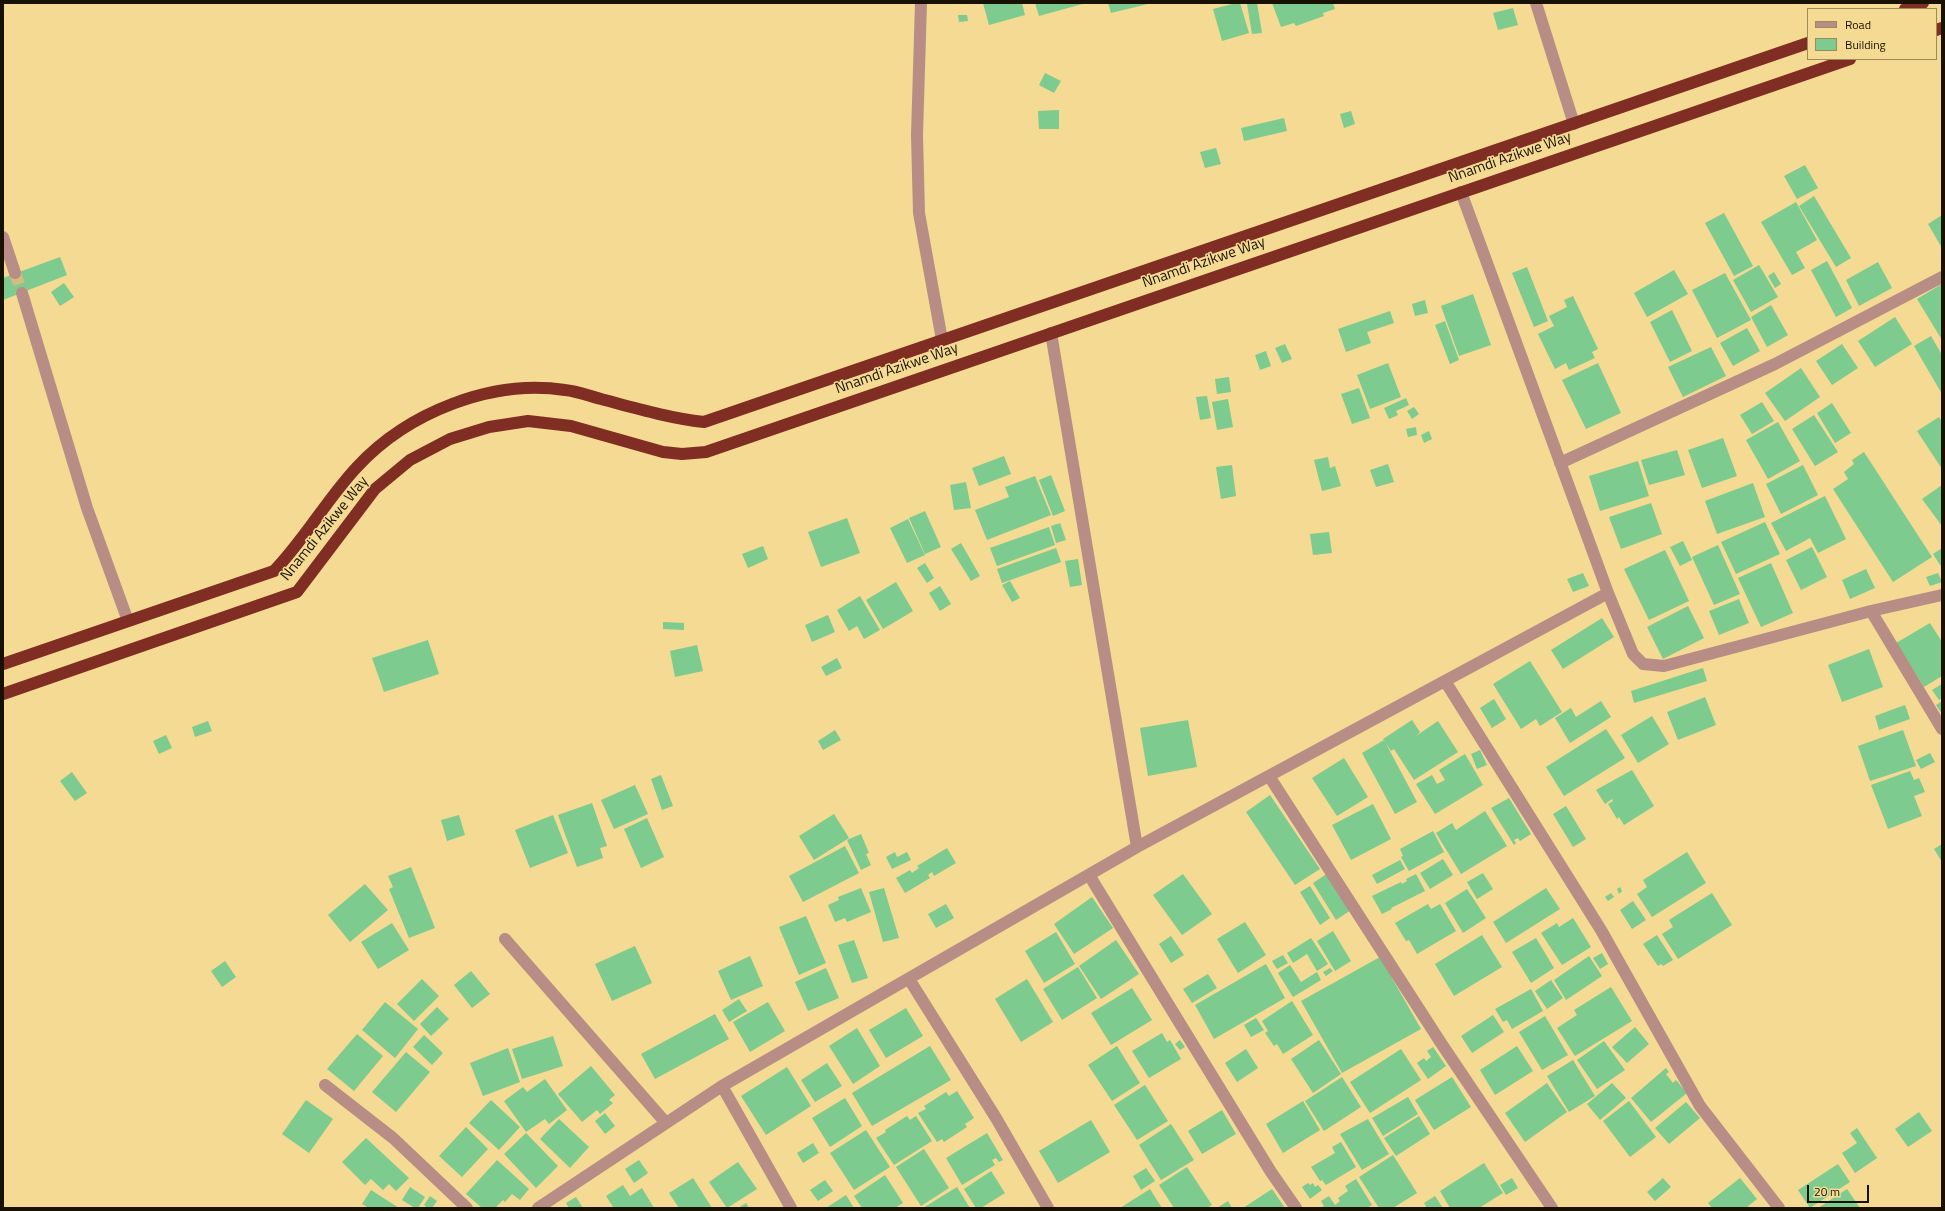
<!DOCTYPE html>
<style>
body{margin:0}
#map{position:relative;width:1945px;height:1211px;overflow:hidden;background:#f4da93;font-family:"Titillium Web",sans-serif}
canvas{display:block}
.frame{position:absolute;inset:0;border:4px solid #191100;pointer-events:none}
.legend{position:absolute;left:1807px;top:8px;width:130px;height:52px;box-sizing:border-box;background:#f4da93;border:1px solid #9c8a58;margin:0;padding:5px 7px;list-style:none;font-size:12px;color:#191100}
.legend li{display:flex;align-items:center;gap:8px;height:20px}
.legend b{width:20px;border:1px solid #9c8a58}
.scale{position:absolute;left:1807px;top:1185px;width:62px;height:18px;box-sizing:border-box;border:2px solid #191100;border-top:0;padding-left:5px;font-size:12px;line-height:14px;white-space:nowrap;color:#191100;-webkit-text-stroke:3px #f4da93;paint-order:stroke}
</style>
<div id="map">
<canvas width="1945" height="1211"></canvas>
<div class="frame"></div>
<ul class="legend">
<li><b style="height:5px;background:#b78d85"></b>Road</li>
<li><b style="height:11px;background:#7dcb8e"></b>Building</li>
</ul>
<div class="scale">20 m</div>
</div>
<script>
const ctx = document.querySelector('canvas').getContext('2d');
ctx.lineJoin = 'round';
function paint(path, color) {
  ctx.fillStyle = color;
  ctx.fill(path, 'evenodd');
}
function stroke(path, color, width, dash) {
  ctx.strokeStyle = color;
  ctx.lineWidth = width;
  ctx.lineCap = dash ? 'butt' : 'round';
  ctx.setLineDash(dash || []);
  ctx.stroke(path);
}
function write(font, color, halo, rows, align = 'center') {
  ctx.font = font + ' "Titillium Web",sans-serif';
  ctx.lineWidth = 3;
  ctx.setLineDash([]);
  ctx.textBaseline = 'middle';
  ctx.strokeStyle = halo;
  ctx.fillStyle = color;
  for (const [text, x, y, turn = 0] of rows) {
    ctx.save();
    ctx.translate(x, y);
    ctx.rotate((+turn || 0) * Math.PI / 180);
    ctx.textAlign = isNaN(turn) ? turn : align;
    if (halo) ctx.strokeText(text, 0, 0);
    ctx.fillText(text, 0, 0);
    ctx.restore();
  }
}
const building = new Path2D(`
 M983 3H1022L1025 15 989 25Z
 M1035 3H1086L1039 16Z
 M1108 3H1148V4L1111 13Z
 M1236 3H1240L1249 33 1222 41 1213 9Z
 M1257 3 1262 33 1252 34 1247 4Z
 M1272 3H1333L1335 9 1323 13 1324 16 1296 26 1294 23 1281 27Z
 M1513 8 1518 25 1498 30 1493 13Z
 M958 15H967L968 21 959 22Z
 M1045 73 1061 81 1054 93 1039 85Z
 M1059 110V129H1039L1038 111Z
 M1351 111 1355 124 1344 128 1340 114Z
 M1284 118 1287 131 1244 141 1241 128Z
 M1216 148 1221 164 1205 168 1200 152Z
 M1805 165 1818 188 1797 199 1784 176Z
 M1814 196 1851 258 1836 267 1799 206Z
 M1796 202 1817 240 1796 252 1805 268 1792 275 1761 222Z
 M1724 213 1753 266 1734 276 1705 223Z
 M1942 215V248L1928 224Z
 M60 257 67 275 3 300V278Z
 M1827 261 1852 308 1836 317 1811 270Z
 M1878 262 1892 288 1859 306 1846 280Z
 M1759 265 1778 297 1751 312 1733 280Z
 M1527 267 1548 321 1534 327 1512 273Z
 M1674 270 1688 294 1647 317 1634 293Z
 M1774 272 1781 284 1775 288 1768 276Z
 M1725 273 1751 320 1717 338 1692 290Z
 M64 283 74 297 60 306 51 292Z
 M1942 284V340L1917 299Z
 M1473 294 1491 345 1459 356 1441 306Z
 M1573 296 1598 349 1592 352 1595 358 1569 370 1566 363 1555 369 1538 334 1554 326 1549 316 1567 307 1564 300Z
 M1425 300 1428 313 1415 316 1412 304Z
 M1771 305 1788 335 1767 347 1751 317Z
 M1672 310 1692 351 1670 362 1650 322Z
 M1390 311 1394 323 1367 332 1371 343 1346 352 1338 329Z
 M1895 317 1912 344 1875 367 1858 341Z
 M1445 321 1459 360 1450 364 1435 325Z
 M1747 328 1760 351 1733 366 1720 343Z
 M1931 336 1942 355V394L1914 346Z
 M1285 344 1292 359 1282 363 1275 348Z
 M1842 344 1858 368 1832 385 1816 361Z
 M1711 347 1726 376 1683 397 1668 367Z
 M1266 351 1271 366 1260 370 1255 355Z
 M1388 363 1401 397 1370 409 1357 375Z
 M1598 363 1621 413 1586 429 1562 380Z
 M1801 368 1820 397 1785 421 1765 393Z
 M1229 377 1231 392 1217 394 1215 379Z
 M1359 388 1370 418 1352 424 1341 394Z
 M1207 396 1211 418 1200 420 1196 397Z
 M1406 398 1409 405 1396 411 1398 415 1389 419 1384 408Z
 M1228 399 1233 427 1217 430 1212 402Z
 M1762 402 1774 421 1752 434 1740 415Z
 M1832 403 1851 433 1835 443 1817 413Z
 M1414 407 1419 414 1412 419 1407 411Z
 M1814 415 1838 452 1815 466 1792 429Z
 M1939 417 1942 422V469L1917 431Z
 M1778 422 1800 461 1768 479 1746 440Z
 M1416 427 1417 435 1408 437 1406 429Z
 M1429 431 1432 439 1424 443 1421 435Z
 M1723 438 1737 476 1702 488 1688 450Z
 M1677 450 1685 475 1649 485 1641 460Z
 M1864 452 1932 557 1893 582 1833 489 1848 479 1844 472 1854 464 1852 460Z
 M1004 456 1011 474 979 486 972 468Z
 M1328 457 1330 468 1335 466 1341 486 1322 491 1314 460Z
 M1638 461 1649 496 1600 511 1589 476Z
 M1388 464 1394 482 1376 487 1370 470Z
 M1232 465 1236 496 1221 499 1216 467Z
 M1803 465 1818 495 1781 514 1766 484Z
 M1051 475 1065 511 1053 516 1039 480Z
 M1035 476 1051 515 987 540 975 510 1009 497 1005 487Z
 M966 482 971 508 954 510 950 485Z
 M1753 483 1765 517 1717 534 1705 501Z
 M1942 485V526L1922 499Z
 M1825 496 1846 539 1818 553 1810 538 1786 551 1771 523Z
 M1651 503 1662 534 1621 549 1609 517Z
 M925 511 941 547 925 554 909 518Z
 M847 518 860 553 821 567 808 532Z
 M908 519 925 555 907 563 890 528Z
 M1765 522 1780 554 1736 574 1721 542Z
 M1060 523 1066 540 1056 543 1051 526Z
 M1049 527 1055 545 997 566 990 548Z
 M1329 532 1332 553 1313 555 1310 534Z
 M1683 541 1692 560 1680 566 1670 547Z
 M961 543 980 576 971 581 951 549Z
 M1718 545 1740 594 1714 605 1692 557Z
 M763 546 768 559 748 568 742 554Z
 M1812 547 1827 577 1801 590 1786 560Z
 M1056 548 1061 562 1002 583 997 569Z
 M1942 548V568L1933 554Z
 M1665 550 1689 601 1649 620 1624 569Z
 M1078 559 1082 585 1070 587 1065 561Z
 M925 563 934 578 927 583 917 568Z
 M1771 563 1793 613 1761 627 1738 578Z
 M1866 569 1875 588 1850 599 1842 580Z
 M1583 573 1589 586 1573 592 1567 579Z
 M1938 573 1942 582 1930 586 1926 577Z
 M1010 581 1020 598 1012 602 1002 585Z
 M896 582 913 611 883 629 866 600Z
 M940 586 951 604 940 611 929 593Z
 M860 596 880 630 864 639 857 626 849 631 837 610Z
 M1739 599 1749 623 1719 635 1709 611Z
 M1688 606 1704 638 1663 659 1647 627Z
 M828 615 835 632 812 642 805 625Z
 M1602 618 1614 637 1563 669 1551 650Z
 M663 622 684 623V630L663 629Z
 M1930 623 1942 642V676L1924 687 1896 643Z
 M428 640 439 674 384 692 372 658Z
 M697 645 703 671 675 677 670 651Z
 M1869 649 1883 687 1842 702 1828 665Z
 M837 658 842 668 826 676 821 667Z
 M1530 661 1562 712 1540 726 1536 719 1521 729 1493 684Z
 M1703 668 1707 681 1634 703 1631 691Z
 M1942 684V698L1939 700 1932 690Z
 M1705 697 1716 725 1678 740 1667 712Z
 M1494 699 1506 719 1492 728 1480 708Z
 M1601 701 1611 717 1570 743 1555 718 1571 708 1576 717Z
 M1942 701V714L1936 705Z
 M1905 705 1910 719 1879 730 1875 716Z
 M1652 716 1669 744 1638 763 1621 735Z
 M1188 720 1197 767 1148 776 1140 728Z
 M1412 720 1420 732 1416 736 1438 721 1458 752 1414 780 1394 749 1391 751 1383 739Z
 M208 721 212 731 195 737 192 727Z
 M1606 729 1625 758 1564 796 1546 767Z
 M835 730 841 740 823 750 818 741Z
 M1903 730 1916 766 1870 781 1858 746Z
 M166 735 172 748 159 754 153 741Z
 M1384 740 1417 802 1395 814 1362 753Z
 M1480 750 1487 765 1477 769 1471 754Z
 M1930 753 1935 762 1921 769 1916 760Z
 M1465 754 1483 785 1435 814 1416 784 1432 775 1437 784 1445 780 1439 770Z
 M1344 758 1368 797 1337 816 1312 778Z
 M1632 770 1654 806 1624 825 1619 817 1617 819 1608 804 1613 801 1612 799 1605 804 1596 790Z
 M1910 771 1914 780 1919 778 1925 792 1914 796 1922 816 1888 829 1871 785Z
 M72 772 87 793 75 801 60 781Z
 M661 775 673 806 662 810 651 779Z
 M635 785 648 814 614 829 601 800Z
 M1270 795 1320 869 1295 885 1246 812Z
 M1509 798 1531 834 1520 841 1518 838 1514 840 1516 843 1514 845 1491 808Z
 M592 803 607 846 600 848 603 858 577 867 558 815Z
 M1373 804 1391 839 1351 860 1332 825Z
 M1566 806 1586 839 1573 847 1553 814Z
 M1485 811 1507 846 1461 874 1436 833 1452 823 1456 830Z
 M834 814 849 838 814 860 799 836Z
 M459 815 465 835 447 841 441 820Z
 M553 815 568 853 530 868 515 830Z
 M647 818 664 857 641 868 624 829Z
 M1433 831 1444 852 1409 871 1401 857 1403 856 1400 849Z
 M861 834 869 853 866 854 871 865 861 870 847 840Z
 M1942 844V862L1934 849Z
 M845 846 859 873 803 902 789 876Z
 M947 848 956 863 934 876 932 872 928 875 930 878 905 893 896 878 910 870 912 873 919 868 917 866Z
 M895 852 897 857 907 852 911 860 892 869 886 857Z
 M1687 852 1706 883 1652 917 1637 894 1647 887 1643 880Z
 M1443 859 1453 875 1430 889 1420 873Z
 M1400 860 1405 869 1377 884 1372 875Z
 M411 867 435 928 409 938 389 889 393 887 388 876Z
 M1328 873 1351 910 1336 920 1313 883Z
 M1483 873 1493 889 1477 899 1467 882Z
 M1183 874 1212 914 1182 935 1153 895Z
 M1416 874 1425 891 1391 908 1392 909 1382 914 1372 896 1401 882 1402 884 1407 881 1406 879Z
 M365 884 388 910 350 942 328 915Z
 M1310 886 1330 918 1320 925 1300 892Z
 M1620 887 1622 891 1619 894 1617 889Z
 M861 888 871 912 847 922 845 918 835 922 828 905 839 900 838 897Z
 M884 888 899 938 883 942 869 892Z
 M1546 888 1560 909 1506 943 1493 922Z
 M1467 889 1486 918 1463 933 1445 903Z
 M1611 893 1614 897 1608 901 1605 897Z
 M1712 893 1732 925 1678 959 1662 934 1673 927 1669 920Z
 M1092 897 1113 928 1074 954 1054 924Z
 M1633 901 1646 920 1632 929 1620 910Z
 M946 904 954 918 936 928 928 914Z
 M1428 904 1431 909 1440 904 1456 931 1417 954 1409 940 1406 941 1395 923Z
 M806 916 826 963 799 975 779 927Z
 M1573 918 1591 947 1562 965 1541 933 1557 923 1559 927Z
 M1245 922 1266 955 1238 973 1217 939Z
 M392 923 409 950 378 969 361 942Z
 M1333 931 1351 961 1335 971 1317 941Z
 M1056 932 1075 964 1044 983 1025 951Z
 M1482 935 1502 967 1454 996 1435 964Z
 M1657 935 1673 960 1663 966 1661 964 1658 966 1643 944Z
 M1171 936 1184 955 1171 963 1159 944Z
 M1311 938 1328 964 1317 971 1307 954 1293 963 1287 953Z
 M1536 938 1554 968 1531 983 1512 952Z
 M854 940 868 978 852 983 838 945Z
 M1116 940 1139 974 1101 999 1079 966Z
 M635 946 652 983 612 1001 595 964Z
 M1602 953 1608 964 1600 969 1593 958Z
 M1283 955 1288 963 1277 969 1272 961Z
 M750 956 763 986 731 1000 718 971Z
 M1589 956 1602 976 1566 1000 1554 980Z
 M1380 957 1421 1029 1342 1073 1301 1001Z
 M225 961 236 977 222 987 211 971Z
 M1266 964 1285 998 1214 1039 1195 1005Z
 M1290 965 1301 982 1317 972 1321 980 1293 997 1278 973Z
 M1078 967 1097 998 1062 1020 1043 989Z
 M826 968 839 998 808 1011 795 982Z
 M1330 968 1333 971 1326 976 1323 972Z
 M471 971 490 994 472 1008 454 985Z
 M1208 974 1217 988 1192 1003 1183 989Z
 M422 979 439 996 414 1021 397 1004Z
 M1027 979 1053 1022 1021 1042 995 999Z
 M1551 980 1563 998 1547 1009 1535 991Z
 M1611 987 1632 1021 1575 1056 1557 1028 1577 1015 1574 1010Z
 M1132 988 1152 1020 1111 1045 1091 1013Z
 M1531 989 1543 1011 1512 1029 1507 1020 1503 1022 1495 1009Z
 M739 999 747 1011 729 1022 722 1010Z
 M1292 1001 1313 1035 1283 1054 1277 1044 1274 1046 1265 1033 1268 1031 1262 1021Z
 M385 1002 418 1029 395 1058 362 1030Z
 M768 1002 785 1031 750 1052 733 1022Z
 M437 1007 449 1019 431 1036 420 1024Z
 M906 1008 923 1036 886 1058 869 1030Z
 M715 1014 729 1039 655 1079 641 1054Z
 M1493 1015 1504 1032 1472 1053 1461 1036Z
 M1545 1016 1568 1055 1542 1070 1519 1032Z
 M1256 1018 1264 1030 1251 1037 1244 1025Z
 M1635 1027 1649 1044 1627 1063 1612 1047Z
 M857 1028 880 1066 853 1084 829 1046Z
 M1162 1033 1167 1042 1170 1040 1181 1059 1149 1078 1132 1051Z
 M357 1034 383 1056 354 1091 327 1069Z
 M424 1035 443 1053 432 1065 413 1047Z
 M553 1036 563 1066 522 1079 512 1049Z
 M1180 1040 1185 1047 1180 1050 1175 1044Z
 M1319 1040 1341 1074 1313 1093 1291 1059Z
 M1604 1041 1625 1070 1597 1089 1577 1060Z
 M930 1046 951 1080 872 1126 852 1093Z
 M1117 1046 1140 1083 1112 1101 1088 1065Z
 M1517 1046 1533 1071 1495 1095 1480 1070Z
 M1433 1047 1446 1066 1428 1079 1417 1063 1424 1058 1426 1061 1431 1057 1427 1051Z
 M508 1048 520 1082 483 1096 470 1063Z
 M1246 1049 1258 1068 1237 1082 1225 1063Z
 M1401 1049 1421 1080 1370 1113 1350 1082Z
 M406 1052 430 1072 396 1112 372 1092Z
 M1573 1060 1595 1096 1569 1112 1547 1076Z
 M827 1063 842 1086 815 1102 801 1080Z
 M591 1066 615 1095 609 1100 613 1103 600 1114 597 1110 582 1122 558 1094Z
 M787 1067 811 1106 766 1135 741 1096Z
 M1666 1068 1669 1072 1666 1074 1673 1083 1676 1080 1687 1093 1651 1122 1631 1098Z
 M1342 1077 1361 1107 1324 1131 1305 1101Z
 M1452 1077 1471 1107 1434 1130 1415 1100Z
 M545 1079 567 1110 549 1124 545 1119 526 1132 504 1101 523 1087 527 1092Z
 M1547 1083 1567 1112 1525 1142 1505 1113Z
 M1612 1083 1626 1098 1600 1120 1587 1104Z
 M1145 1085 1168 1121 1137 1140 1114 1105Z
 M957 1091 974 1118 965 1124 967 1127 944 1142 942 1139 937 1142 918 1113 926 1109 924 1106 946 1092 949 1096Z
 M1408 1097 1418 1114 1383 1136 1372 1118Z
 M845 1098 862 1126 830 1147 812 1118Z
 M306 1100 333 1119 309 1153 282 1134Z
 M491 1100 520 1127 499 1150 469 1123Z
 M1303 1101 1320 1130 1283 1153 1266 1124Z
 M1629 1101 1656 1137 1630 1157 1603 1121Z
 M1686 1102 1700 1118 1669 1144 1655 1128Z
 M1222 1110 1236 1134 1202 1154 1188 1131Z
 M1919 1112 1932 1131 1908 1147 1895 1129Z
 M605 1113 615 1126 605 1134 595 1121Z
 M907 1116 910 1120 916 1116 932 1141 894 1165 876 1138 886 1132 885 1130Z
 M1419 1116 1430 1134 1396 1156 1384 1138Z
 M559 1119 589 1147 570 1168 540 1139Z
 M1368 1119 1389 1154 1362 1170 1340 1134Z
 M1091 1120 1110 1152 1058 1183 1039 1151Z
 M1171 1124 1194 1160 1161 1180 1139 1145Z
 M466 1127 488 1149 462 1177 439 1156Z
 M1857 1128 1877 1158 1855 1173 1842 1153 1857 1143 1850 1133Z
 M866 1130 890 1167 854 1190 830 1153Z
 M526 1133 558 1166 536 1188 504 1154Z
 M987 1133 1003 1160 999 1162 996 1158 992 1160 995 1165 962 1185 946 1158Z
 M366 1138 409 1178 396 1191 389 1184 383 1190 371 1179 365 1185 342 1162Z
 M1341 1142 1356 1167 1326 1185 1322 1180 1320 1181 1311 1167 1335 1153 1332 1147Z
 M813 1143 819 1153 803 1163 797 1153Z
 M924 1149 949 1188 921 1206 896 1167Z
 M1393 1155 1417 1193 1393 1208H1379L1359 1177Z
 M497 1160 529 1189 520 1200 512 1194 505 1202 503 1200 495 1208H482L466 1194Z
 M639 1160 648 1173 634 1183 625 1169Z
 M738 1162 757 1189 727 1208 709 1182Z
 M1484 1163 1503 1193 1479 1208H1450L1440 1191Z
 M1838 1164 1850 1182 1810 1208 1798 1190Z
 M1187 1167 1212 1205 1207 1208H1174L1159 1185Z
 M1146 1168 1155 1181 1141 1190 1133 1176Z
 M991 1171 1005 1193 981 1208H976L964 1189Z
 M885 1175 903 1203 895 1208H862L854 1196Z
 M693 1178 712 1208H679L669 1193Z
 M1512 1178 1518 1188 1506 1195 1500 1185Z
 M1663 1178 1671 1187 1655 1201 1647 1192Z
 M1740 1178 1757 1199 1746 1208H1712L1708 1203Z
 M1356 1179 1372 1205 1367 1208H1321L1324 1206 1321 1201 1329 1196 1335 1205 1340 1201 1338 1198 1348 1191 1345 1186Z
 M825 1180 833 1191 818 1201 810 1190Z
 M1308 1183 1310 1185 1313 1183 1315 1187 1318 1185 1322 1190 1310 1199 1302 1187Z
 M623 1185 630 1196 642 1188 654 1208H610L613 1207 606 1196Z
 M410 1187 425 1197 418 1208H415L402 1200Z
 M957 1187 970 1208H923Z
 M1150 1189 1162 1208H1120Z
 M1272 1189 1285 1208H1243Z
 M1847 1189 1860 1208H1818Z
 M371 1190 399 1208H369L362 1204Z
 M846 1195 854 1208H826Z
 M430 1196 437 1201 432 1208H427L424 1205Z
 M1435 1196 1443 1208H1427L1424 1203Z
 M576 1197 583 1208H569L566 1203Z
 M1228 1201 1232 1208H1217Z
 M746 1203 749 1208H738Z`);
const minorTunnel = new Path2D(`
 M15 273 22 293`);
const minor = new Path2D(`
 M921 3 917 135 919 213 942 340
 M1536 3 1574 124
 M1461 192 1608 593 1633 654 1643 664 1664 666 1871 611 1942 595
 M3 237 15 273
 M22 293 87 508 128 621
 M1051 333 1137 847
 M1560 463 1775 364 1942 277
 M1871 611 1942 729
 M1445 681 1601 930 1700 1106 1779 1208
 M1269 776 1441 1043 1552 1208
 M1089 875 1271 1172 1296 1208
 M505 939 666 1123
 M909 979 996 1118 1048 1208
 M325 1085 393 1138 467 1208
 M722 1086 791 1208
 M538 1208 722 1086 1137 847 1608 593`);
const highway = new Path2D(`
 M1905 9 1923 3
 M1936 30 1942 28
 M3 664 274 571C305 539 327 499 357 467 408 412 492 379 565 390 577 391 589 396 601 399 635 408 669 418 704 422L1808 43
 M3 694 297 592 375 489 410 460 450 439 489 427 528 421 571 426 663 452 682 454 706 452 1850 59`);
const streetNames = [
 ["Nnamdi Azikwe Way",1510,158,-19],
 ["Nnamdi Azikwe Way",1204,263,-19],
 ["Nnamdi Azikwe Way",897,369,-19],
 ["Nnamdi Azikwe Way",325,529,-51]
];
paint(building, '#7dcb8e');
stroke(minorTunnel, '#d3bc7d', 12, [12, 6]);
stroke(minor, '#b78d85', 12);
stroke(highway, '#802e23', 12);
write('15px', '#191100', '#f4da93', streetNames);
</script>
